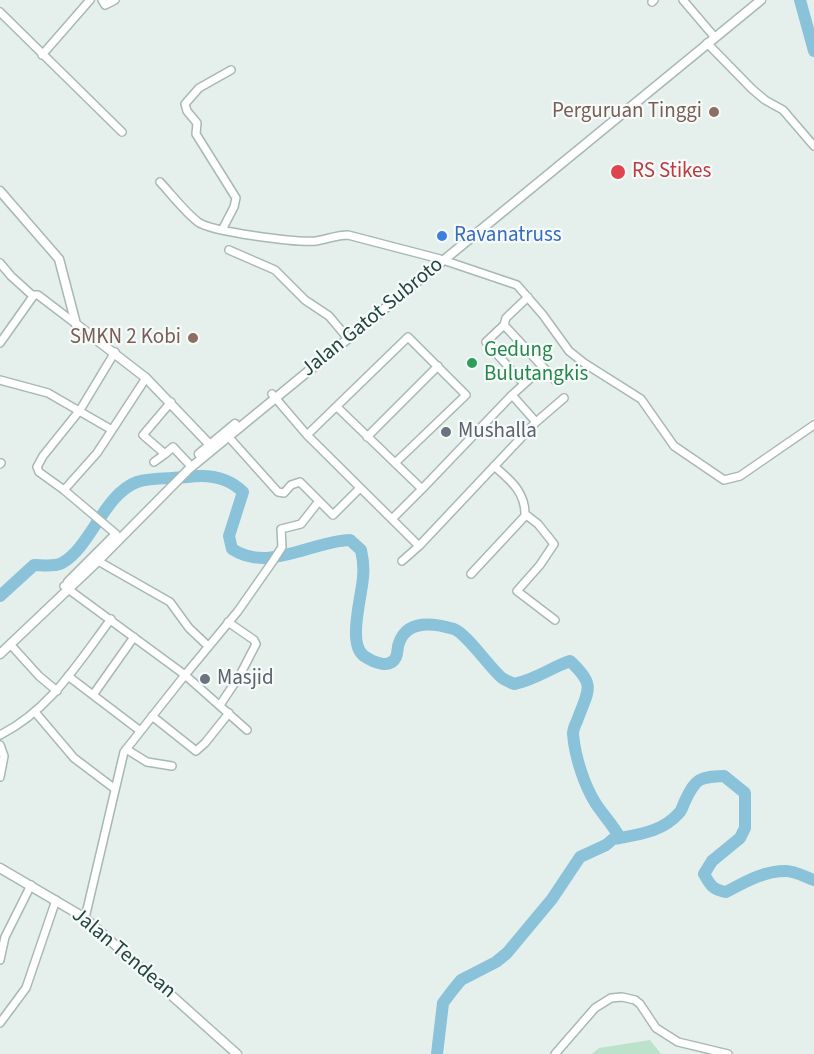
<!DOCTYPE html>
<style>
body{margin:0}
canvas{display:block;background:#e5efec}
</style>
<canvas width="814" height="1054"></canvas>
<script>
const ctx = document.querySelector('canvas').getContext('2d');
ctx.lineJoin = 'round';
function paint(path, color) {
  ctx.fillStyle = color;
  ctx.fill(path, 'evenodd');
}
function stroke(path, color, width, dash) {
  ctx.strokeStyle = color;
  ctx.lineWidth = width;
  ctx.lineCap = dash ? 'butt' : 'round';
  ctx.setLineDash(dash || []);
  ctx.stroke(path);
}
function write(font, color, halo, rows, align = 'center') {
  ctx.font = font + ' "Source Sans 3",sans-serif';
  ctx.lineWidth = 4.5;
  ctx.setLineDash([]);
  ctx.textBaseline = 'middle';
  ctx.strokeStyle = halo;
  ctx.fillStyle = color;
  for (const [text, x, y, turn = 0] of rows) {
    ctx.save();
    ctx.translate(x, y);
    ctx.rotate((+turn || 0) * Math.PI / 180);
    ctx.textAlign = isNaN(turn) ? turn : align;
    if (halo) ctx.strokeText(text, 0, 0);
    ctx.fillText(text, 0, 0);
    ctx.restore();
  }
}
const green = new Path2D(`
 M650 1040 661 1054H592L599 1048Z`);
const river = new Path2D(`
 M800 0 814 51
 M0 596 34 565C42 565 55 567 62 563 91 547 104 494 137 482 152 477 171 479 187 477 207 474 228 477 243 492L229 536 232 549C268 573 312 541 350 540L361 550C363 559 364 568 363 577 362 596 347 644 364 656 373 662 390 670 396 657 398 653 397 647 399 643 407 619 434 623 454 629 467 634 489 667 502 678 505 680 510 682 514 684 535 680 550 668 570 661 597 686 588 690 577 721 575 725 573 729 573 734 575 757 584 785 596 804 604 816 613 825 620 838L613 839 606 845 580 857 552 899 507 953 496 962 461 980 452 991 443 1003 437 1054
 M620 838C642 834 663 831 679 813 682 810 683 805 685 801 696 778 699 777 724 776L745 793V828L740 838 712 861 704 874C710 885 713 890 726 892 745 882 763 871 786 871 795 871 805 877 814 880`);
const minor = new Path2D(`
 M102 0 105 5 115 0
 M683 0 712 34
 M652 2 654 0
 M0 12 122 132
 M707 43 752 89 765 100 783 110 814 146
 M42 55 90 0
 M160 182C172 195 184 211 198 222 211 232 299 243 316 241 328 239 337 235 348 235L440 259 517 285 543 315 569 351 584 363 641 399 674 446 724 480 740 476 814 425
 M222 230 234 207 236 198 196 134 197 123 187 111 185 104 199 88 231 70
 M229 250 275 270 305 300 329 316 345 335
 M0 263 11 276 33 296
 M504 325 506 318 528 297
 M0 343 34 295H38L76 324
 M115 352 80 410 43 456 37 467 39 472 64 490 116 534
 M0 380 48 393 112 430
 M524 384 486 342 504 325 556 381
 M272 394 307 435 419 546 535 423 564 398
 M512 395 536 422
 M171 402 143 435 165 454 173 447 189 464
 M337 407 422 489 392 519
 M226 434 278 492 284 493 291 485 300 482 333 515 360 488
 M307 435 408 337 466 395 395 463
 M367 437 438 366
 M154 462 165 454
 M0 464 1 463
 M422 489 512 395 543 367
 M64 490 97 453 146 378
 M525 514 538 524 554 544 540 565 517 591 555 620
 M98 561 170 602 189 628 208 646
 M402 561 419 546
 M471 574 525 516C526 492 510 480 494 466
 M64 586 185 675 124 752 85 918
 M10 644 39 676 57 691
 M68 676 139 730
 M93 695 134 637
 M220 705 240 675 256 644 254 640 228 622
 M35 712 74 758 115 789
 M152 716 196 751 205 743 229 713
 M247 730 185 675 238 611 273 561 282 547 281 529 301 524 319 501
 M0 735C50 710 78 663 111 619
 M0 745 4 756 0 777
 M126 749 147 762 172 766
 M0 960 5 937 31 885
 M0 1023 26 988 56 900
 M555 1054 595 1008 611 998 622 997 635 1000 640 1004 656 1028 678 1042 728 1054`);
const tertiary = new Path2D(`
 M0 191 59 259 76 324 146 378 212 447
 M199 454 235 424
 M68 582 112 538
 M0 654 98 561 189 469 761 0
 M0 868 85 918 237 1054`);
const markers = [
 [714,112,6,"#8d6e63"],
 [618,172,8,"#e0444e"],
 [442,236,6,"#3f7fe0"],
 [193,338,6,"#8d6e63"],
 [472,363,6,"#2e9e5b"],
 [446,432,6,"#6b7280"],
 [205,679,6,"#6b7280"]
];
const educationNames = [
 ["Perguruan Tinggi",702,112],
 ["SMKN 2 Kobi",181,338]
];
const healthNames = [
 ["RS Stikes",632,172]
];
const shopNames = [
 ["Ravanatruss",454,236]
];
const streetNames = [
 ["Jalan Gatot Subroto",373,318,-39],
 ["Jalan Tendean",123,954,40]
];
const leisureNames = [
 ["Gedung",484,351],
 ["Bulutangkis",484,375]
];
const worshipNames = [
 ["Mushalla",458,432],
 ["Masjid",217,679]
];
paint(green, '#bce2cb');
stroke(river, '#89c2d9', 12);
stroke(minor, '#a7b8b5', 10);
stroke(tertiary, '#a7b8b5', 11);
stroke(minor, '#fff', 7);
stroke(tertiary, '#fff', 8);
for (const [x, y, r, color] of markers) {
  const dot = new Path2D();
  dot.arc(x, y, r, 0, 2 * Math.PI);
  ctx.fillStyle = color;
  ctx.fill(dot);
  stroke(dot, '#f6fbf9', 2);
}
write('21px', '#785e54', '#f6fbf9', educationNames, 'right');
write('21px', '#be3a42', '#f6fbf9', healthNames, 'left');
write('21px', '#366cbe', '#f6fbf9', shopNames, 'left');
write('21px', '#22443f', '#f6fbf9', streetNames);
write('21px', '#27864d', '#f6fbf9', leisureNames, 'left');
write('21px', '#5b616d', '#f6fbf9', worshipNames, 'left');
</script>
